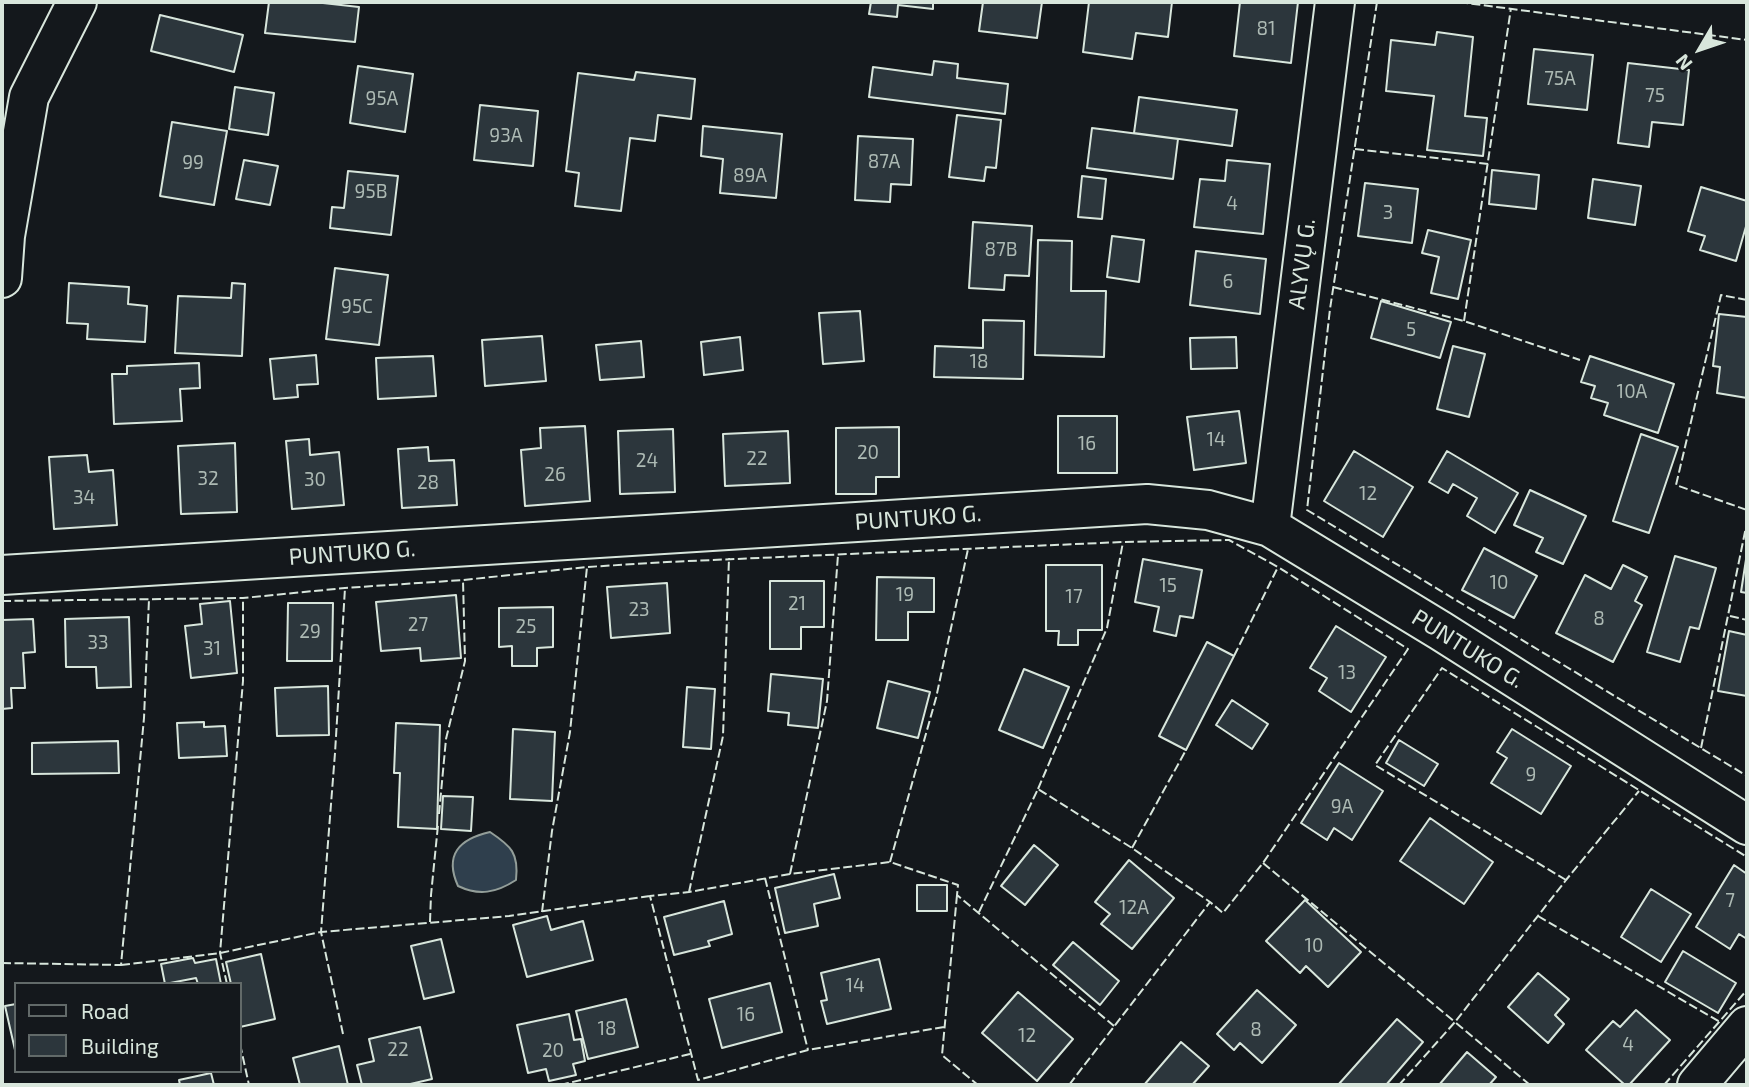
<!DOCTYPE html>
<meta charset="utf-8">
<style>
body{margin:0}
#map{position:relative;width:1749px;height:1087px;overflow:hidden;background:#14181c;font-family:"Exo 2",sans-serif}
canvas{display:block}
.frame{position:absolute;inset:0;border:4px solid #d8e6dc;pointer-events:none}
.legend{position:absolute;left:14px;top:982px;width:228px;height:91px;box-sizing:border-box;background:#14181c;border:2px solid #626a69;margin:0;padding:9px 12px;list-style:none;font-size:21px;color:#d8e6dc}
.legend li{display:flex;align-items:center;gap:14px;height:35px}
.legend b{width:35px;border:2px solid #626a69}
.north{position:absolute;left:1665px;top:14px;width:70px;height:70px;-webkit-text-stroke:5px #14181c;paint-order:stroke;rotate:231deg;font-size:19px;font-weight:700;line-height:28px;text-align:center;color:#d8e6dc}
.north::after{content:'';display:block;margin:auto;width:24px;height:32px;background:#d8e6dc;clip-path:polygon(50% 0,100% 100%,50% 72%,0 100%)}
</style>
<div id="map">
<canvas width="1749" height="1087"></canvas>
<div class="frame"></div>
<ul class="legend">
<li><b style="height:9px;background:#14181c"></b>Road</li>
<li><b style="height:19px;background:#2c363c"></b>Building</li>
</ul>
<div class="north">N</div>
</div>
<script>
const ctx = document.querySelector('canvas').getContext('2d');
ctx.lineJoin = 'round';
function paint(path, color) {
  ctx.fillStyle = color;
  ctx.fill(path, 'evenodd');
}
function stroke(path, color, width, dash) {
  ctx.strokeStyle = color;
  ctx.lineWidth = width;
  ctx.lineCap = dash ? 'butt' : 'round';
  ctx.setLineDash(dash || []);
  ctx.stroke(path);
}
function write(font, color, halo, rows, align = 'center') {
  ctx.font = font + ' "Exo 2",sans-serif';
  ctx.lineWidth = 5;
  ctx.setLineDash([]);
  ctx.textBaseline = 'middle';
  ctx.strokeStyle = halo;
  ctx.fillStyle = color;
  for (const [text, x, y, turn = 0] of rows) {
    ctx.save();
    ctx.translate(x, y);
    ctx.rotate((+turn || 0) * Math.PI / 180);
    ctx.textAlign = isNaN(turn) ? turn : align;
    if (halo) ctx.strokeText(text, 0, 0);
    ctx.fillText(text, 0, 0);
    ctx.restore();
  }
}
const water = new Path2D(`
 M490 832C511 846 519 853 516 880 496 893 479 896 458 886 444 855 459 839 490 832Z`);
const building = new Path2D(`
 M269 2H314L359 7 355 42 265 33Z
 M871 2H933V9L898 5 897 17 869 14Z
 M983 2H1042L1037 38 979 31Z
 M1089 2H1172L1168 37 1136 33 1132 59 1083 52Z
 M1240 2H1298L1291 63 1234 56Z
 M160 15 243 35 234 72 151 51Z
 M1437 32 1473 37 1465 116 1487 118 1483 156 1427 150 1434 96 1386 91 1391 40 1435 45Z
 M1534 49 1593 55 1587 110 1528 104Z
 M934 61 958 64 957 78 1008 84 1005 114 869 97 873 67 932 75Z
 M1628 63 1689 70 1683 125 1652 122 1649 147 1618 143Z
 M358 66 413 74 405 132 350 123Z
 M636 72 695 79 691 119 658 115 655 141 630 138 621 211 575 206 579 173 566 171 578 73 634 80Z
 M235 87 274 93 268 135 229 129Z
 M1139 97 1237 110 1232 146 1134 133Z
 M480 105 538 111 533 166 474 160Z
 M957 115 1001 120 996 168 986 167 984 181 949 177Z
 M172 122 227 131 214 205 160 196Z
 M703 126 782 134 776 198 720 193 723 159 701 156Z
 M1092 128 1178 139 1173 179 1087 168Z
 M858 136 913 139 911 185 891 184 890 202 855 200Z
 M244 160 278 166 270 205 236 199Z
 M1227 160 1270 164 1263 234 1194 227 1200 179 1225 181Z
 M1492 170 1539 175 1536 209 1489 204Z
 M348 171 398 176 391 235 330 228 332 207 344 208Z
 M1082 176 1106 179 1102 219 1078 217Z
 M1593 179 1641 186 1635 225 1588 218Z
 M1365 183 1418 189 1412 243 1358 236Z
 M1701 187 1747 201V223L1736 261 1700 250 1705 236 1688 231Z
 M973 222 1032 226 1029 276 1005 275 1004 290 969 288Z
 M1428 230 1471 240 1458 299 1431 293 1439 257 1422 253Z
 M1112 236 1144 240 1139 282 1107 277Z
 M1038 240 1072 241 1071 291H1106L1104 357 1035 355Z
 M1196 251 1266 259 1260 314 1190 305Z
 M335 268 388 275 379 345 326 339Z
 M69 283 129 287 128 304 147 306 145 342 87 339 88 324 67 323Z
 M232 283 245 284 242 356 175 353 178 296 231 298Z
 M1381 301 1451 322 1440 358 1371 338Z
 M860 311 864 361 823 364 819 313Z
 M1719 314 1747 317V398L1717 393 1720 367 1713 366Z
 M983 320 1024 321 1023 379 934 377 935 346 983 348Z
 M542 336 546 381 485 386 482 340Z
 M740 337 743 370 704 375 701 342Z
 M1236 337 1237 368 1191 369 1190 338Z
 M641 341 644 377 600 380 596 345Z
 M1453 346 1485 354 1469 417 1437 409Z
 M316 355 318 384 297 385 298 397 274 399 270 359Z
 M433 356 436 396 378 399 376 358Z
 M1590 356 1674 384 1658 433 1604 415 1608 403 1591 398 1595 386 1581 382Z
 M199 363 200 388 180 389 182 421 114 424 112 374H127V366Z
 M1239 411 1246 463 1194 470 1187 417Z
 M1058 416H1117V473H1058Z
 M585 426 590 501 525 506 521 450 541 448 540 428Z
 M899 427V477H876V494H836V428Z
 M673 429 675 492 620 494 618 431Z
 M788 431 790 483 725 486 723 434Z
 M1641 434 1678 447 1649 533 1613 521Z
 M309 439 310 455 339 452 344 505 292 509 286 441Z
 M235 443 237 512 181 514 178 446Z
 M428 447 429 461 454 460 457 505 402 508 398 449Z
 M1354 451 1413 487 1383 537 1324 501Z
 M1447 451 1518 493 1495 533 1467 516 1477 498 1453 484 1448 493 1429 482Z
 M87 455 89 472 113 470 117 525 54 529 49 457Z
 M1530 490 1586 516 1563 564 1536 552 1543 538 1514 525Z
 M1484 548 1537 576 1514 618 1462 590Z
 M1747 553V593L1741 592Z
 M1675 556 1716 568 1699 629 1690 627 1680 662 1647 652Z
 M1143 559 1202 570 1193 618 1180 616 1176 636 1154 631 1159 607 1135 602Z
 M1046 565H1102V630H1078V645H1058L1059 631H1046Z
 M1623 565 1647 577 1635 601 1642 605 1613 662 1556 633 1585 575 1611 589Z
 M877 577 934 578V612H908V640H876Z
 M770 581H824V627H801V649H770Z
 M667 583 670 633 611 638 607 587Z
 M456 595 461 658 421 661 420 648 381 651 376 602Z
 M230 601 237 673 191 678 185 626 202 624 200 604Z
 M288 603H333L332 661H287Z
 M553 607V647L537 648V666H512V646L499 647V608Z
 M129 617 131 687 97 688 96 667H66L65 619Z
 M33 619 35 652 23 653 25 688H11L12 708 2 709V620Z
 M1336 626 1386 657 1351 712 1319 691 1327 678 1310 668Z
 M1729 631 1747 635V696L1718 691Z
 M1207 642 1234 656 1186 750 1159 736Z
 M1024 669 1069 687 1043 748 999 730Z
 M771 674 823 679 818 728 788 725 789 713 768 711Z
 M888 681 930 692 918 738 877 728Z
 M328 686 329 735 277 736 275 688Z
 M687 687 715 689 711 749 683 747Z
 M1232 700 1268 724 1252 749 1216 725Z
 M204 722V727L225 726 227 756 179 758 177 723Z
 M396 723 440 725 437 829 398 827 400 773H394Z
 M513 729 555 732 552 801 510 799Z
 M1512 729 1571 766 1541 814 1491 783 1507 758 1497 752Z
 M1399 740 1438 764 1424 786 1386 763Z
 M118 741 119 773 32 774V743Z
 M1339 763 1383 791 1352 840 1334 828 1327 840 1301 823Z
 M443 796 473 797 471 831 441 829Z
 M1430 818 1493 862 1464 904 1400 861Z
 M1034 845 1058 865 1025 905 1001 886Z
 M1129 860 1174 898 1132 949 1101 924 1110 914 1095 902Z
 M1734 865 1747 874V939L1739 934 1730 949 1696 927Z
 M834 874 840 898 814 904 818 926 785 933 775 888Z
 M917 885H947V911H917Z
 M1651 889 1691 914 1661 962 1621 937Z
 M1305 900 1361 952 1328 987 1306 966 1300 973 1266 941Z
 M724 901 732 934 708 941 710 946 674 955 664 917Z
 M547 916 551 930 583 921 593 960 527 977 513 925Z
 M441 939 454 992 424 999 411 946Z
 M1073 942 1119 981 1100 1005 1053 965Z
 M1683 951 1736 983 1718 1013 1665 982Z
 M261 954 275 1019 240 1027V984H231L226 962Z
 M193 958 195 963 216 959 221 984H198L196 978 165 984 161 964Z
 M879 959 891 1009 827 1024 821 1001 827 1000 821 973Z
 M1538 973 1569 999 1555 1015 1564 1024 1548 1043 1508 1007Z
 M770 983 782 1032 722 1048 709 999Z
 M1257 990 1296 1025 1262 1063 1240 1043 1234 1050 1217 1034Z
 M1018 992 1073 1039 1037 1081 982 1033Z
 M626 999 638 1047 588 1059 576 1011Z
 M16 1004V1050H15L5 1006Z
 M1636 1010 1670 1040 1629 1085H1625L1586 1050 1613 1021 1620 1027Z
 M569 1014 574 1040 581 1039 585 1061 573 1064 576 1075 549 1081 546 1069 528 1073 517 1025Z
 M1397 1019 1423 1042 1386 1085H1338Z
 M420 1027 432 1079 406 1085H362L357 1065 374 1061 369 1039Z
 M1181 1042 1209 1066 1192 1085H1144Z
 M339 1046 348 1085H300L293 1058Z
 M1467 1052 1496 1077 1489 1085H1439Z
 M211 1073 214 1085H180L179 1080Z`);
const minor = new Path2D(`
 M2 278 5 236 29 97 77 2
 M1270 527 1335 2
 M2 575 1147 504 1208 510 1270 527 1441 631 1747 825
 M1697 1085 1747 1026`);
const fence = new Path2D(`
 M1377 2 1330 309 1307 510 1747 776
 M1459 2 1747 40
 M1355 149 1489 164
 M1333 287 1464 321 1580 360
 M1747 300 1721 295 1676 485 1747 510
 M1464 321 1511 8
 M2 601 243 598 345 588 463 580 587 567 667 562 1123 542 1229 540 1278 567 1408 649 1263 863 1223 913 1210 902 1069 1085
 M1730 616 1747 620
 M1234 656 1278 567
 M1701 748 1747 522
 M1038 789 1107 628 1123 542
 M439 814 446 739 465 661 463 580
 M1132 848 1186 750
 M890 862 936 698 968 549
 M1263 863 1455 1022 1399 1085
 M790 874 827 701 838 555
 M765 878 808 1050
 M1566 880 1375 765 1442 668 1747 857
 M689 892 723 736 729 558
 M957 895 942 1055 978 1085
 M542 912 552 831 570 732 587 567
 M979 912 1038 789 1132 848 1210 902
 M1538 916 1720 1022
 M430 922 431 895 438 825
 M2 963 121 965 144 718 149 599
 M121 965 220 953 321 932 509 916 650 896
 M227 984 220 953 243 681V598
 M944 1027 808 1050 698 1080 650 896 689 892 790 874 890 862 958 885 957 895 1114 1026
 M343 1034 321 932 335 753 345 588
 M240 1044 249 1085
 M560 1085 690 1054
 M1530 1085 1455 1022 1566 880 1639 791
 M1664 1085 1747 990
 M1747 1085V1084`);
const numberNames = [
 ["81",1266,29],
 ["75A",1560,79],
 ["75",1655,96],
 ["95A",382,99],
 ["93A",506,136],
 ["87A",884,162],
 ["99",193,163],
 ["89A",750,176],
 ["95B",371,192],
 ["4",1232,204],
 ["3",1388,213],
 ["87B",1001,250],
 ["6",1228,282],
 ["95C",357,307],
 ["5",1411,330],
 ["18",979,362],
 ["10A",1632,392],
 ["14",1216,440],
 ["16",1087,444],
 ["20",868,453],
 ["22",757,459],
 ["24",647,461],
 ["26",555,475],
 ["32",208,479],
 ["30",315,480],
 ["28",428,483],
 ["12",1368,494],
 ["34",84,498],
 ["10",1499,583],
 ["15",1168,586],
 ["19",905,595],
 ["17",1074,597],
 ["21",797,604],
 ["23",639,610],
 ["8",1599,619],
 ["27",418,625],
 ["25",526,627],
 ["29",310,632],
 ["33",98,643],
 ["31",212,649],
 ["13",1347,673],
 ["9",1531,775],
 ["9A",1342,807],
 ["7",1730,901],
 ["12A",1134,908],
 ["10",1314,946],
 ["14",855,986],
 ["16",746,1015],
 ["18",607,1029],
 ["8",1256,1030],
 ["12",1027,1036],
 ["4",1628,1045],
 ["22",398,1050],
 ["20",553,1051]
];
const streetNames = [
 ["ALYVŲ G.",1302,264,-83],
 ["PUNTUKO G.",918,518,-4],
 ["PUNTUKO G.",352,553,-4],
 ["PUNTUKO G.",1468,649,32]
];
paint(water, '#2f3f4d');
stroke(water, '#939e99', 2);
paint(building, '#2c363c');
stroke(building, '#d8e6dc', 2);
stroke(minor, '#d8e6dc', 42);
stroke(minor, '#14181c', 38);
stroke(fence, '#d8e6dc', 2, [9, 3.5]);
write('19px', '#adbab4', null, numberNames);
write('23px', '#d8e6dc', '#14181c', streetNames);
</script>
